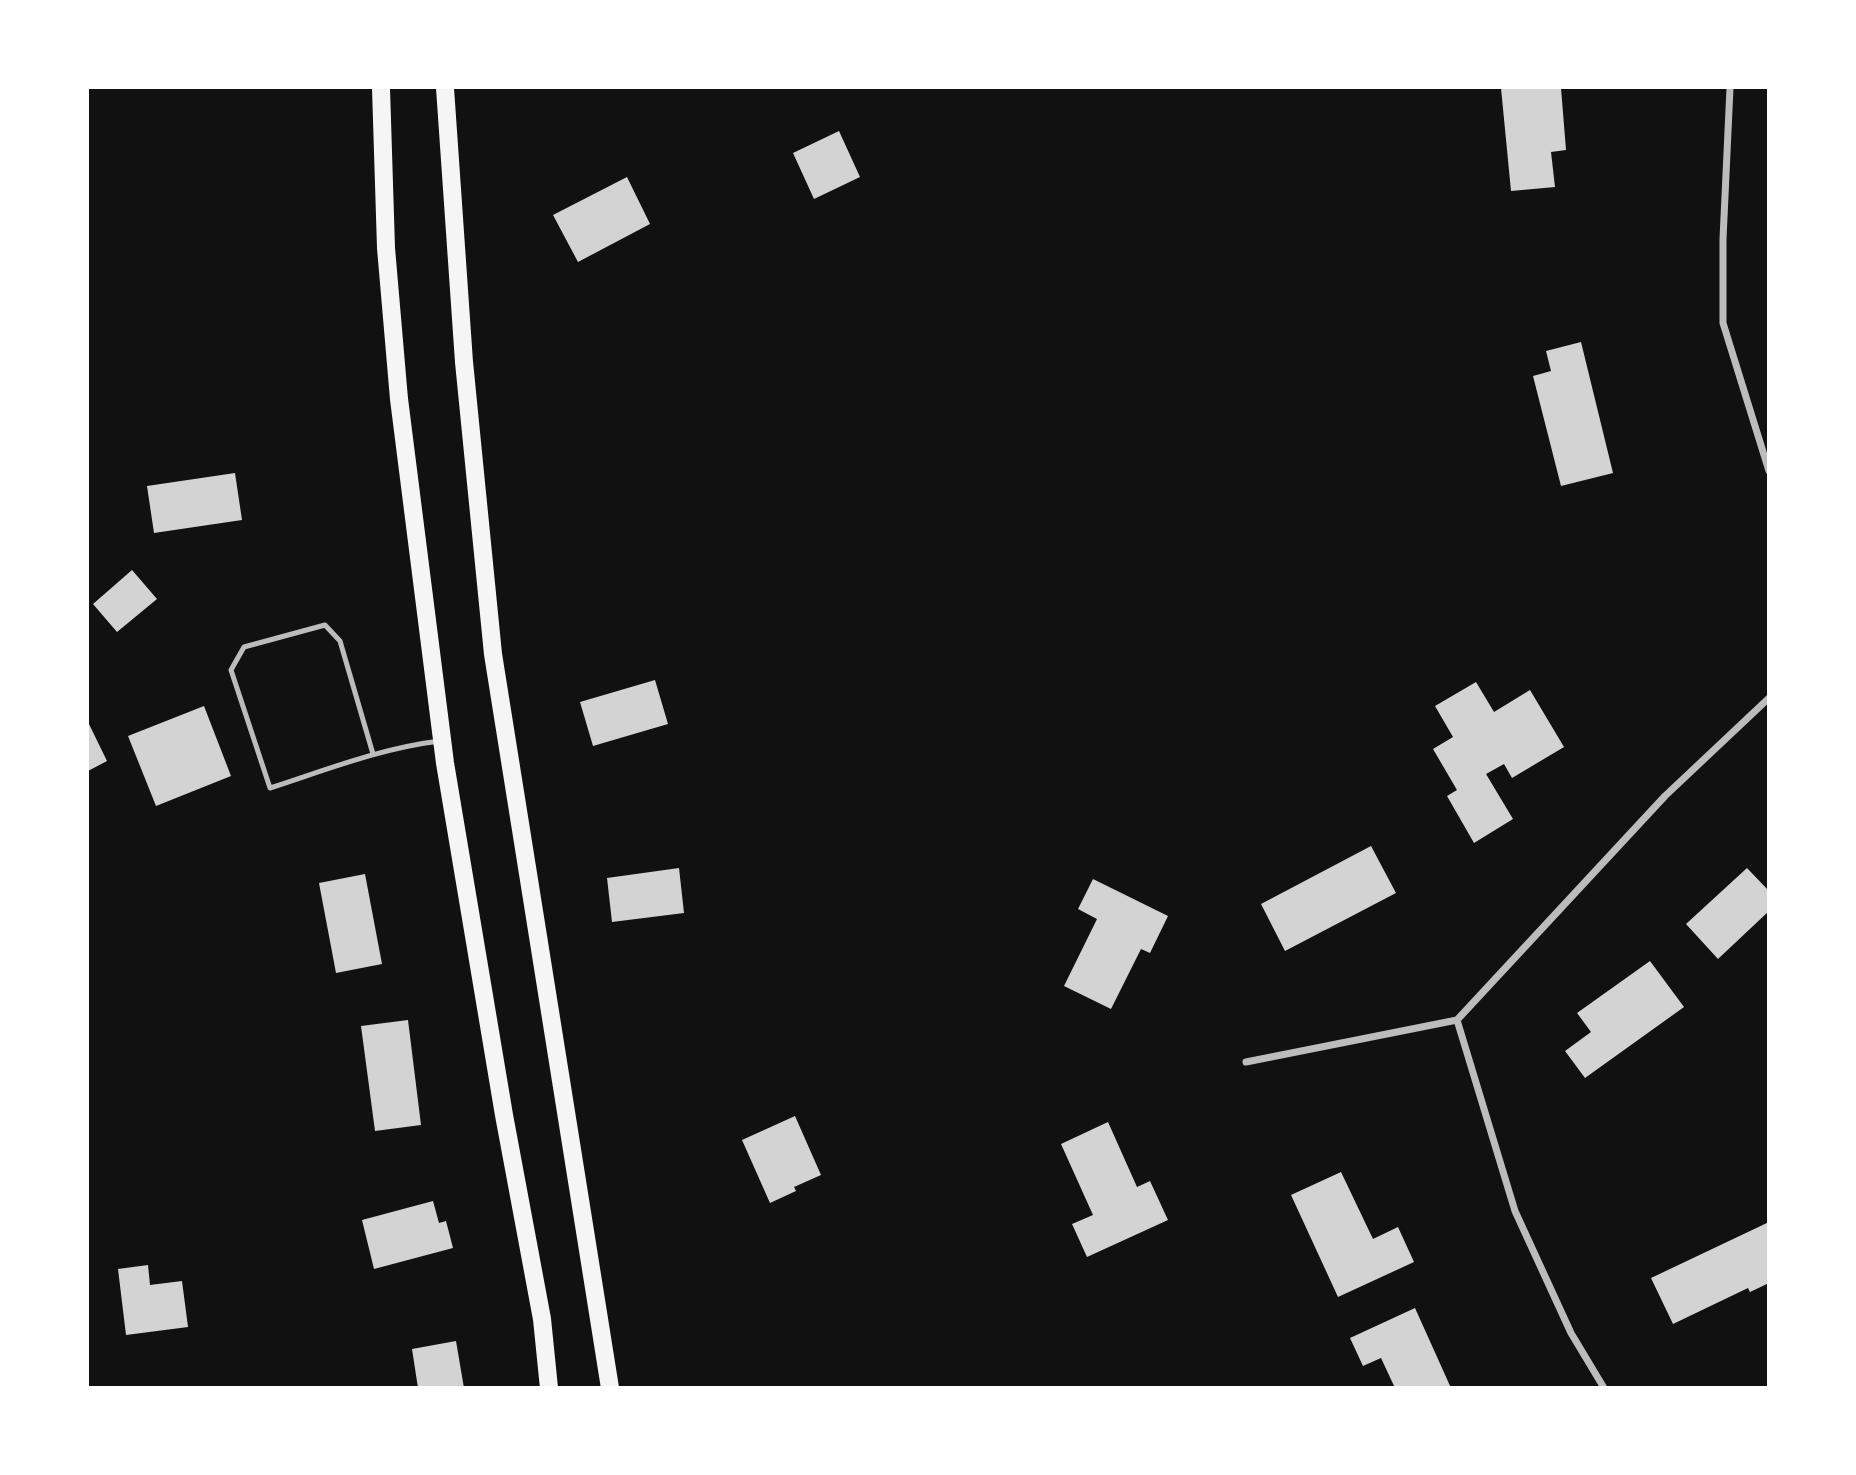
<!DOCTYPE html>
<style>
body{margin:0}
#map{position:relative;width:1856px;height:1475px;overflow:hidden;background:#111;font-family:"Archivo Narrow",sans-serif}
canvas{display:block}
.frame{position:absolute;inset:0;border:89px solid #fff;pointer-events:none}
</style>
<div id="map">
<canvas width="1856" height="1475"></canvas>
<div class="frame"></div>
</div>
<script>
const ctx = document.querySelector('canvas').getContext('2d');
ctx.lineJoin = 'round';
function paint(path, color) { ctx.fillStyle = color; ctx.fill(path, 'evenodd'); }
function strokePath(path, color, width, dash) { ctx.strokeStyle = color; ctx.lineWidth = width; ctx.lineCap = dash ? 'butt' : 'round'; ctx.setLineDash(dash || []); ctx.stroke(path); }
const building = new Path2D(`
 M1501,88H1561L1566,150L1551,152L1555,187L1511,191Z
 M839,131L860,177L814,199L793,153Z
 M627,177L650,224L578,262L553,215Z
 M1581,342L1613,473L1561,486L1533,376L1551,371L1546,351Z
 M235,473L242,520L154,533L147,486Z
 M132,570L157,599L117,632L93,604Z
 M655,680L668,724L593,746L580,702Z
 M1476,682L1494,712L1530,690L1564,747L1512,778L1504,764L1486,774L1513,819L1474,843L1447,796L1457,790L1433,749L1453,737L1435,706Z
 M204,706L231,776L156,806L128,736Z
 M88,722L107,761L88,771Z
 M1371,846L1396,893L1285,951L1261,904Z
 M679,868L684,913L612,922L607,878Z
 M1747,868L1769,891V911L1718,959L1686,924Z
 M365,874L382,964L336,973L319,883Z
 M1093,879L1168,916L1150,953L1141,949L1111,1009L1064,986L1097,919L1078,909Z
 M1650,961L1684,1007L1585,1078L1565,1051L1591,1032L1577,1013Z
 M408,1020L421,1125L375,1131L361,1026Z
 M795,1116L821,1175L794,1187L796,1191L770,1203L742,1140Z
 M1108,1122L1137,1187L1150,1181L1168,1220L1087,1257L1072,1224L1093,1215L1061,1144Z
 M1341,1172L1373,1239L1398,1227L1414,1262L1338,1297L1291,1195Z
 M433,1201L439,1223L446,1221L453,1248L374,1269L362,1220Z
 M1769,1222V1283L1750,1292L1748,1288L1673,1324L1651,1278Z
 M148,1265L150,1285L182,1281L188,1327L126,1335L118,1269Z
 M1415,1308L1451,1388H1395L1381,1358L1363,1366L1350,1338Z
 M456,1341L464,1388H418L412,1349Z`);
const service = new Path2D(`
 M373,754L340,641L325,625L244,647L231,670L270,788C326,770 381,748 440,741`);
const minor = new Path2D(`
 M1730,88L1723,239V323L1769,471
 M1246,1062L1457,1020
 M1604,1388L1571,1333L1515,1211L1457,1020L1665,796L1769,698`);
const primary = new Path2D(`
 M381,88L386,248L399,399L445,763L504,1115L542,1319L549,1388
 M445,88L464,362L493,654L610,1388`);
paint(building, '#d3d3d3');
strokePath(service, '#bcbcbc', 5);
strokePath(minor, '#bcbcbc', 7);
strokePath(primary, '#f5f5f5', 18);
</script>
